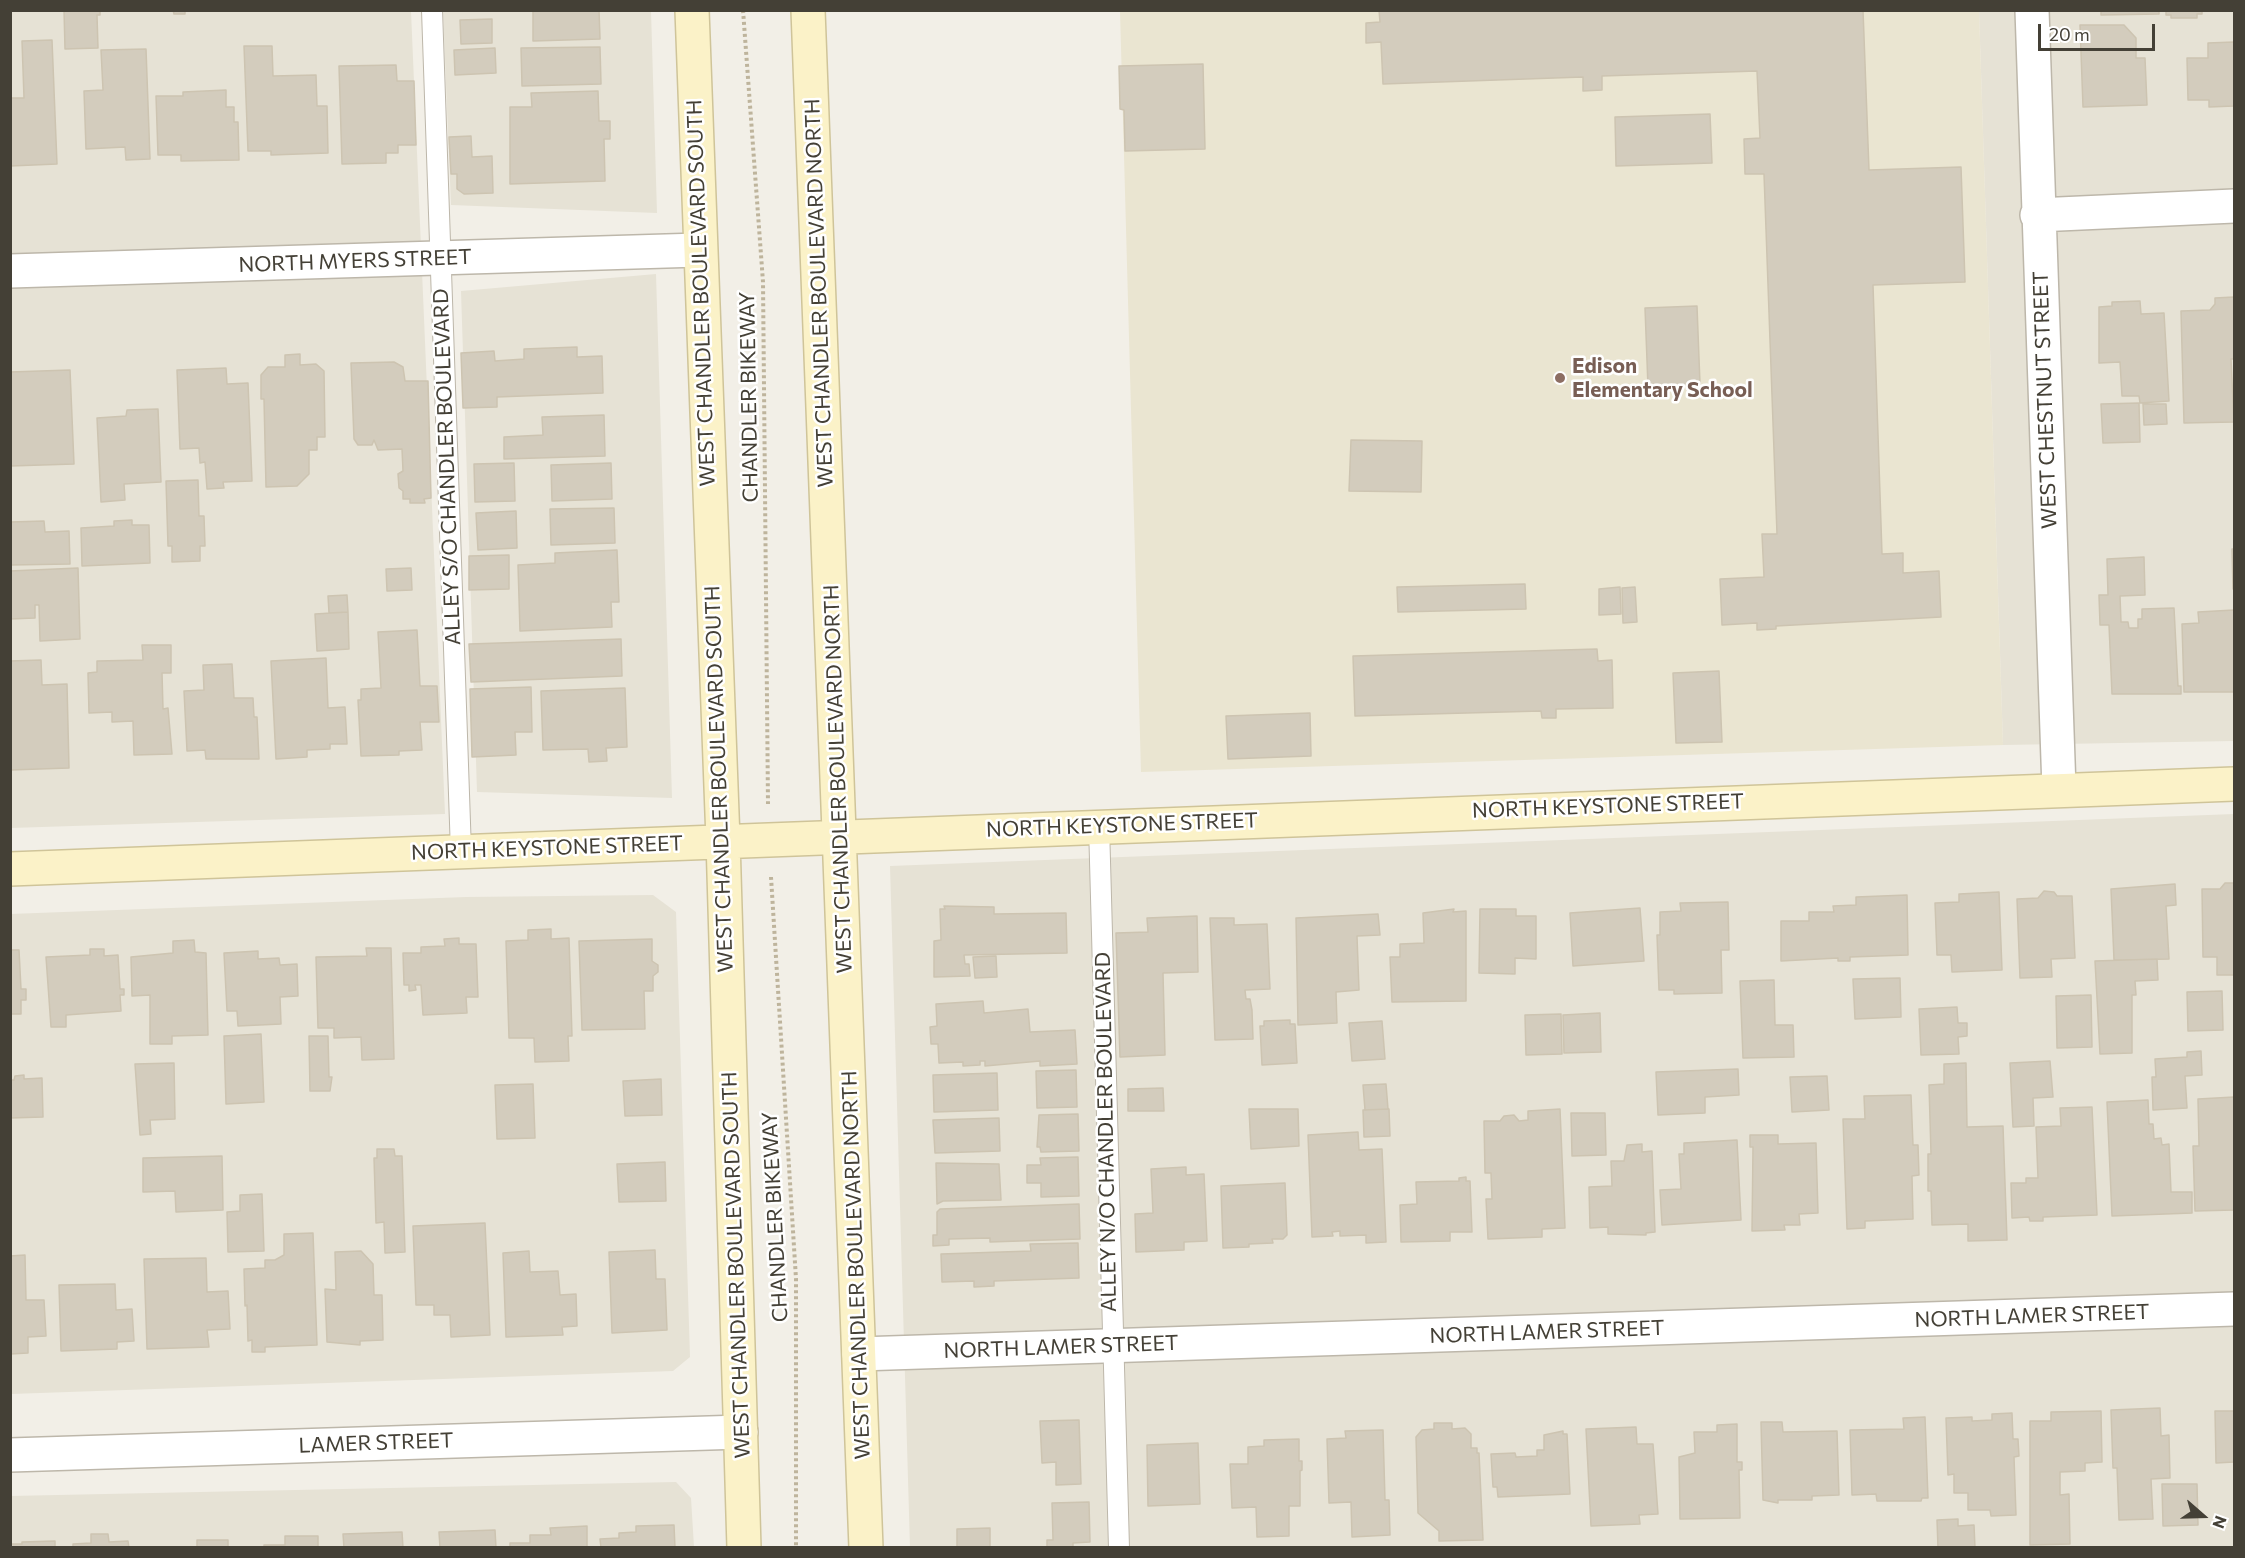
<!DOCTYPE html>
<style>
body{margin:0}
#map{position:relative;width:2245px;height:1558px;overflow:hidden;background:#f2efe7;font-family:Commissioner,sans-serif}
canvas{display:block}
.frame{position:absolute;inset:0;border:12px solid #444036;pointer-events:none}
.north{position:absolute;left:2173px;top:1486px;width:60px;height:60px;-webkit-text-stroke:4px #fff;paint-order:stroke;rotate:110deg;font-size:16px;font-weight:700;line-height:24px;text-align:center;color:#444036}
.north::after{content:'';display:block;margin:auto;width:21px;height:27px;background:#444036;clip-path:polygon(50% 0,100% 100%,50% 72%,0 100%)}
.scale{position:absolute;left:2038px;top:24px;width:117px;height:27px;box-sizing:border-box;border:3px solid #444036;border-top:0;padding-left:8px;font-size:18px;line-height:21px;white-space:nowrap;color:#444036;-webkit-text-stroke:4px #fff;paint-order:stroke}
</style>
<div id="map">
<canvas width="2245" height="1558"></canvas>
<div class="frame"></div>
<div class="north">N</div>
<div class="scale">20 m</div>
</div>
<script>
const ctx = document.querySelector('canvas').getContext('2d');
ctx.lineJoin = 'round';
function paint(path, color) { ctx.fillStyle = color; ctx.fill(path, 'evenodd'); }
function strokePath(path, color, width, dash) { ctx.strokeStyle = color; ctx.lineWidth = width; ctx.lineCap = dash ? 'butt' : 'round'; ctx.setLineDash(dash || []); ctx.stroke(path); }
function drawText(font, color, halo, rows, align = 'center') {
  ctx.font = font + ' Commissioner,sans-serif'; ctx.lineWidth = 5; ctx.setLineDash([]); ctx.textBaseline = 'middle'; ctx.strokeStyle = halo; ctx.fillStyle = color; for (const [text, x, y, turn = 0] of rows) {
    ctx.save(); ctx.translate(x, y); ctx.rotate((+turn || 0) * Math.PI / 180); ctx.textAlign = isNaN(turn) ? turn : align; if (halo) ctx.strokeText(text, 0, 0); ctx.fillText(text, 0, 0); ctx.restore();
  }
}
const residential = new Path2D(`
 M10,11H411L445,814L11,828Z
 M443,11H651L657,213L451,205Z
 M1979,11H2234V741L2003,745Z
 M656,274L672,798L477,792L461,291Z
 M2234,814V1547H910L890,866Z
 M653,895L676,912L690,1357L673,1371L11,1394L10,914L466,897Z
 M676,1482L691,1498L694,1547H11L10,1496Z`);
const education = new Path2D(`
 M1120,11H1979L2003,745L1141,772Z`);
const building = new Path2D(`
 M64,10H100V15H97L98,48L65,49Z
 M173,10H185V14H174Z
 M533,10H599L600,39L533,41Z
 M1379,10H1863L1869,170L1961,167L1965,282L1873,285L1882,554L1903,553V573L1939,571L1941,617L1776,626V629L1757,630V623L1722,625L1720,579L1764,577L1762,534H1777L1764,174H1745L1744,139L1760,138L1757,71L1602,76V90L1583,91V77L1383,84L1381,42L1366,43V23L1380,22Z
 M2101,10H2159V14L2101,15Z
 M2166,10H2202V14H2197V18H2171V15H2166Z
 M492,19V43L461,44L460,20Z
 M2080,25H2124L2136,38V58H2145L2147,105L2083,107Z
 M52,40L57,164L10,166V98H24L22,41Z
 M2234,42V106L2209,107V100H2188L2187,58H2208V43Z
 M244,46H272L273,76L316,75L317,106H327L328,153L271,155V151H248Z
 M600,47L601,84L522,86L521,48Z
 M495,48L496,73L455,75L454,50Z
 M146,49L150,159L126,160L125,147L86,149L84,91L103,90L101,50Z
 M1203,64L1205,149L1125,151L1124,110L1120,109L1119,66Z
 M396,65L397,81H414L416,145H398V153H386V163L342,164L339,66Z
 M226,90V107H234V122H238L239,160L181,161V155H158L156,96H183V92Z
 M598,91L599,121H610V139H604L605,181L510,184V107H532L531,93Z
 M1710,114L1712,163L1616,166L1615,117Z
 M471,136L472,157L492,156L493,193L464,194L457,189V174H451L449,137Z
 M2234,297V359H2231L2234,422L2184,423L2181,311L2210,310L2215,304V298Z
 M2140,301L2141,314L2164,313L2169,401L2140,403L2139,396H2122L2120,362L2099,363V307L2112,306V302Z
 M1697,306L1700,384L1648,387L1645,308Z
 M577,347V357L602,356L603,393L497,397V407L463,408L461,353L494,351L495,361L524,359V349Z
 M300,354V365L316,364L324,371L325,437H317V450H309V474L297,486L266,487L264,399H261V375L268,367H285V355Z
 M394,362L403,367L405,381H428L431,498L424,499L425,503H410V499H403V491L399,488L398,474L403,471L402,449L378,450L374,440L372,445H358L354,439L351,363Z
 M226,368L227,384L248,383L252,481L223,482L224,488L207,489L205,462L200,463L199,448L180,449L177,370Z
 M70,370L74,464L10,466V372Z
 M2139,403L2140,442L2103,443L2101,404Z
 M2143,404H2166L2167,424L2144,425Z
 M158,409L161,482L124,484L125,500L101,502L97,418L126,416L127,410Z
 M604,415L605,456L504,459V437L543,435L542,417Z
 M1351,440L1422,441L1421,492L1349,491Z
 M514,463L515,501L475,502L474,464Z
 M611,463L612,499L552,501L551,465Z
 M198,480L199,516H204L205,546H200V561L172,562V546H168L166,481Z
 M614,508L615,543L551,545L550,509Z
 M516,511L517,548L478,550L476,513Z
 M132,520V525H149L150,563L82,566L81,528L114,526V521Z
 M44,521L45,532L69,531L70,564L10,565V522Z
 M2232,549H2234V588L2233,589Z
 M617,550L619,602H611L612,627L520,631L518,565L555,563V553Z
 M509,555V589L469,590V556Z
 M2144,557L2145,595L2120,596L2121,622H2128L2129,628H2138V619H2142V609L2174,608L2178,686H2181V694H2112L2109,625H2100L2099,595H2108L2107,559Z
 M78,568L80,639L40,641L39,605H35V618L10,619V571Z
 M411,568L412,590L387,591L386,569Z
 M1525,584L1526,609L1398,612L1397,587Z
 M1620,587L1621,614L1599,615V589Z
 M1635,587L1637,622L1623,623L1622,588Z
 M347,595L348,612L329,613L328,596Z
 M2234,610V692H2184L2182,624L2199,623L2198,612Z
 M348,612L349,649L317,651L315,614Z
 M417,630L420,686H437L439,722H420L422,750L399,751V755L361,756L358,700H361V689L381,688L378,632Z
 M621,639L622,676L471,682L469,644Z
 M142,645H171V673H162L163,709L168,708L172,754L134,755L133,721L112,722V712L89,713L88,673L97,672V661L143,660Z
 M1597,649L1598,661L1612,660L1613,708L1556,709V718H1542L1541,711L1355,716L1353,656Z
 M326,658L328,708L345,707L347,744H330V749L307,750V757L276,759L271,661Z
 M41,660L42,685L67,684L69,768L10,770V661Z
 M232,664L234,698H253L254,717H257L259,759H206L205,750L187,751L184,691L204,690L203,665Z
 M1719,671L1722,742L1676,743L1673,673Z
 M531,687L532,732H515L516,755L472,757L470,689Z
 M625,688L627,747L606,748L607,761L589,762L588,749L543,750L541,691Z
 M1310,713L1311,756L1228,759L1226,716Z
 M2225,883H2234V975H2217V957H2203L2202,889H2220Z
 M2175,884L2176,905L2166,906L2169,959L2114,960L2111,889Z
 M2044,891L2054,892L2057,896H2072L2075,958L2051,959L2052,977L2020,978L2017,899L2038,898Z
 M1999,892L2002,970L1952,972L1951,955H1937L1935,903L1959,902V894Z
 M1907,895L1908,955L1850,957V961H1838V958L1781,961V921H1809V912H1834L1833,906L1856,905V897Z
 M1728,902L1729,950H1721L1722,993L1674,994V990H1659L1657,935H1660V912L1681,911L1680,903Z
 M944,906L994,907V914L1066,913L1067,953L964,955L965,964H969L970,976L934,977V941L941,940L940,909H945Z
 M1640,908L1644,961L1573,966L1570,913Z
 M1454,909L1453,912L1466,911V1001L1392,1002L1390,957H1400V944L1424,943L1423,913Z
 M1480,909H1516V916H1536V959L1515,958V974L1479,973Z
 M1378,914L1380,935L1357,936L1359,990L1336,992L1337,1023L1298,1025L1296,918Z
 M1197,916L1198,972L1163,973L1165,1055L1120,1057L1116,933L1148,932L1147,918Z
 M1210,918H1234V925L1267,924L1270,989L1245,990L1246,999H1250L1252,1010L1253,1039L1215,1040Z
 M551,929V939L569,938L572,1036H568L569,1061L535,1062L534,1038H509L506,941L528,940V930Z
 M459,938V944H476L478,997H466L467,1013L423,1015L421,985H415L416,990L409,991V985H404L403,953H421V947L445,946L444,939Z
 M652,939V961L658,965V972L653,976V991H644L645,1029L582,1030L579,941Z
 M194,940L195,952L206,953L208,1035L172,1036V1044H150V995L132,996L131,957L173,953V941Z
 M366,948H391L394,1059L362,1060L361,1037L334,1038V1028H318L316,957L367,956Z
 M90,949H104V956L118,955L120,989H124V995H120L121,1011L66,1015V1027H51L46,957L90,955Z
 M10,950H19L21,989H26V1000H21V1014H10Z
 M258,951V959L279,958L280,965L297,964L298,996L280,997L281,1024L238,1026L237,1011H227L224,953Z
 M996,956L997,977L975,978L973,957Z
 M2157,959L2158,980L2135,981L2136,995H2132V1053L2100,1054L2095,961Z
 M1900,978L1901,1017L1855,1019L1853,979Z
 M1774,980L1775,1025H1793L1794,1057L1743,1058L1740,981Z
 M2222,991L2223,1030L2188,1031L2187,992Z
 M2091,995L2092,1047L2057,1048L2056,996Z
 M983,1001L984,1013L1028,1009L1030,1032L1075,1030L1077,1064L1040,1066V1061L985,1066V1061H980V1065L963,1066V1062L939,1063L938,1044H931L930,1027L937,1026L936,1004Z
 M1957,1007L1958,1023H1967V1036L1958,1037L1959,1054L1921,1055L1919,1009Z
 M1600,1013L1601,1052L1564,1053L1563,1015Z
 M1561,1014L1562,1054L1526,1055L1525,1015Z
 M1290,1020V1024H1295L1297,1063L1262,1065L1260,1026H1264V1021Z
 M1382,1021L1385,1059L1352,1061L1349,1023Z
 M261,1034L264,1102L226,1104L224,1036Z
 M309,1036H328L329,1077H332L330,1091H310Z
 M2201,1051L2202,1075L2185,1076L2187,1108L2153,1110L2152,1077H2156L2155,1059L2187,1057V1052Z
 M2050,1061L2053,1097L2033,1098L2034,1126L2013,1127L2010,1063Z
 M174,1063L175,1119L150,1120L151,1134L140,1135L135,1064Z
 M1966,1063L1967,1127L2003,1126L2007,1240L1968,1241V1224L1932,1225L1931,1191H1928V1154H1931L1929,1085L1944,1084V1064Z
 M1738,1069L1739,1095L1705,1097V1113L1658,1115L1656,1072Z
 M1076,1070L1077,1107L1037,1108L1036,1071Z
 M997,1073L998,1110L934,1112L933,1075Z
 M24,1075V1079L42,1078L43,1117L10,1118V1080H14L15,1076Z
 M1827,1076L1829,1110L1792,1112L1790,1077Z
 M661,1079L662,1115L625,1116L623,1081Z
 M533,1084L535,1138L497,1139L495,1085Z
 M1386,1084L1388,1109L1365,1110L1363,1085Z
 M1163,1088L1164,1111H1128V1089Z
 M1911,1095L1913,1145H1918L1919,1175L1912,1176L1913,1219L1865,1221V1228L1847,1229L1843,1119H1865L1864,1096Z
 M2234,1097V1210L2195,1211L2193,1146H2199L2198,1099Z
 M2148,1100L2149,1124H2153L2154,1139L2161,1138L2162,1145L2169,1144L2171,1192H2192V1213L2112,1216L2107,1102Z
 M2092,1107L2097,1215L2043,1217V1221H2030L2029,1217L2012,1218L2011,1183H2026V1178H2038L2036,1127L2061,1126L2060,1108Z
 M1249,1109H1298L1299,1146L1251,1149Z
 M1389,1109L1390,1136L1364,1137L1363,1110Z
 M1560,1109L1565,1228L1542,1229V1237L1488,1239L1486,1199H1492L1491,1173H1485L1484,1121H1500L1504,1116L1514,1115L1519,1121L1528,1120V1111Z
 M1571,1113H1605L1606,1155L1572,1156Z
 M1078,1114L1079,1151L1041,1152L1040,1147H1037L1039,1115Z
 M999,1118L1000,1151L935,1153L933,1120Z
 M1358,1132L1359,1150L1382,1149L1386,1242L1366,1243V1235L1340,1236V1231L1332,1232L1333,1236L1312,1237L1308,1135Z
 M1750,1135H1778V1144L1816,1143L1818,1213L1799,1214L1800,1225H1784L1785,1230L1752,1231L1753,1147H1750Z
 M1737,1140L1741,1220L1662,1225L1660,1190L1681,1189L1679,1154H1684V1143Z
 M1642,1144V1152L1652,1151L1655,1232L1646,1233V1235L1608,1234V1227L1590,1228L1589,1187L1612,1186L1611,1161H1624L1627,1145Z
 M377,1149H394L395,1156H402L405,1252L385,1253L384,1222L376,1223L374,1158H377Z
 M222,1156L223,1210L176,1212L175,1191L143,1192V1158Z
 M1078,1157L1079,1196L1041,1197V1183H1027V1165H1041L1040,1158Z
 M665,1162L666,1201L619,1202L617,1164Z
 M936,1163L999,1164L1001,1200L943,1201L937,1204Z
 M1186,1167V1175L1204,1174L1207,1241L1184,1242V1250L1136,1252L1135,1214L1153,1213L1151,1169Z
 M1466,1177V1181H1470L1472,1232H1450V1241L1401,1242L1400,1205L1417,1204L1416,1182L1459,1181V1178Z
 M1285,1183L1287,1235L1283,1239H1272L1273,1243L1249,1244V1247L1223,1248L1221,1186Z
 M262,1194L264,1251L228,1252L227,1212L240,1211V1195Z
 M1079,1204L1080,1239L990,1242V1238L949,1239V1245L933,1246V1235H937V1212L940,1209Z
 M485,1223L490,1335L451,1337L450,1315H434V1305H416L413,1226Z
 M313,1233L317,1345L265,1347V1352H252V1340L248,1341L247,1305L245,1306L244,1269L265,1268V1260H275L284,1255V1234Z
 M1078,1243L1079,1278L994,1281V1286L974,1287V1281L942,1282L941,1254L1031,1251L1030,1244Z
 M655,1250L656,1279H665L667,1330L612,1333L609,1252Z
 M361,1251L373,1264L374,1295H382L383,1340L360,1341V1345L327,1342L325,1289L336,1290L335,1252Z
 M529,1251L530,1272L558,1271L560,1295L576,1294L577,1326L562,1327L563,1335L506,1337L503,1253Z
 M25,1255L26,1300H44L46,1336L28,1337V1353L10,1354V1256Z
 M206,1258L207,1292L228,1291L230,1329L207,1330L209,1347L147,1349L144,1259Z
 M115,1284L116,1310L132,1309L134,1341L117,1342V1349L61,1351L59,1285Z
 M2160,1408L2161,1436L2169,1435L2170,1478L2151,1479L2153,1519L2119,1520L2117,1468H2113L2111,1410Z
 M2101,1411L2102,1462L2085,1463V1471L2060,1472V1495L2069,1494L2070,1544L2030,1545V1421H2051V1412Z
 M2215,1411H2234V1462L2216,1463Z
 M2012,1413L2013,1439H2018L2019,1456L2014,1457L2016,1515L1991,1516L1990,1510H1968V1493H1954V1474L1948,1475L1946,1418L1972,1417V1421L1992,1420V1414Z
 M1925,1417L1928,1498H1922L1921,1501H1877L1876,1494L1852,1495L1850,1430L1904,1429L1903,1418Z
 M1079,1420L1081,1484L1056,1485V1462L1042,1463L1040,1421Z
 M1761,1422H1782L1783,1432L1837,1431L1839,1495L1812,1496V1500H1778V1503L1763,1500Z
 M1434,1423H1452V1429L1465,1428L1471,1434V1448H1477V1453H1479L1483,1540L1439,1541V1531L1418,1513L1416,1437L1422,1430L1434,1429Z
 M1737,1424V1462H1742V1470H1739L1740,1518L1680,1519L1679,1457L1695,1453L1694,1432H1717V1425Z
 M1636,1427L1637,1444H1653L1658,1514L1639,1515L1640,1524L1591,1526L1586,1429Z
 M1383,1430L1385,1500H1389L1390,1535L1352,1537L1351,1502L1329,1503L1327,1439L1346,1438L1345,1431Z
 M1563,1431V1434H1567L1570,1494L1498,1497L1497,1487H1493L1491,1454L1515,1453L1516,1457L1537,1456V1450H1544V1435Z
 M1299,1439V1461H1302V1470L1300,1471V1506H1289V1536L1257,1537L1256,1507L1232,1508L1230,1464H1248V1447L1264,1446V1440Z
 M1198,1443L1200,1504L1148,1506L1147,1445Z
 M2162,1484H2197L2198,1525L2163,1526Z
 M1089,1502L1090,1542L1073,1543V1548H1047V1540H1053L1052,1503Z
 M1958,1519V1526L1974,1525L1975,1548H1938L1937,1520Z
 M674,1525L675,1548H601L600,1539L619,1538V1533L636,1532V1526Z
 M587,1526V1548H510V1543H530V1535H551L550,1528Z
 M990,1528V1548H957V1529Z
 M495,1530L496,1548H440L439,1532Z
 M402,1532L403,1548H344L343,1534Z
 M91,1534H108L109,1542L128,1541L129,1548H73V1544L91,1543Z
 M285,1536H318V1548H264V1545H285Z
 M197,1540H228V1548H175L197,1547Z
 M55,1541V1548H10V1544H22V1542Z`);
const path = new Path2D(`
 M743,10L763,282L768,804
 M771,877L796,1279V1548`);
const lane = new Path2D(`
 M432,10L461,852
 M1099,825L1119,1548`);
const street = new Path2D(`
 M2032,10L2059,789
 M2037,215L2234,206
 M10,271L699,250
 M859,1354L2234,1309
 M10,1455L741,1432`);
const secondary = new Path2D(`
 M692,10L723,840L744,1548
 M808,10L866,1548
 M10,869L2234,784`);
const markers = [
 [1560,378,6,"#8d6e63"]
];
const streetNames = [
 ["NORTH MYERS STREET",355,261,-2],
 ["WEST CHANDLER BOULEVARD SOUTH",701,293,-92],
 ["WEST CHANDLER BOULEVARD NORTH",819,293,-92],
 ["CHANDLER BIKEWAY",749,397,-91],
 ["WEST CHESTNUT STREET",2045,400,-92],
 ["ALLEY S/O CHANDLER BOULEVARD",447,467,-92],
 ["WEST CHANDLER BOULEVARD SOUTH",719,779,-92],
 ["WEST CHANDLER BOULEVARD NORTH",838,779,-92],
 ["NORTH KEYSTONE STREET",1608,806,-2],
 ["NORTH KEYSTONE STREET",1122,825,-2],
 ["NORTH KEYSTONE STREET",547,848,-2],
 ["ALLEY N/O CHANDLER BOULEVARD",1106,1132,-91],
 ["CHANDLER BIKEWAY",775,1217,-93],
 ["WEST CHANDLER BOULEVARD SOUTH",736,1265,-92],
 ["WEST CHANDLER BOULEVARD NORTH",856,1265,-92],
 ["NORTH LAMER STREET",2032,1316,-2],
 ["NORTH LAMER STREET",1547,1332,-2],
 ["NORTH LAMER STREET",1061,1347,-2],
 ["LAMER STREET",376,1443,-2]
];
const educationNames = [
 ["Edison",1572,366],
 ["Elementary School",1572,390]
];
paint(residential, '#e6e2d5');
paint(education, '#eae5d1');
paint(building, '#d3ccbd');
strokePath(building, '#cdc4b1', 1.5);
strokePath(lane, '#bdb7aa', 22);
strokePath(street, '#bdb7aa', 36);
strokePath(secondary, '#cfc499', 36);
strokePath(path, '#beb49c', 4, [3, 3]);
strokePath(lane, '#fff', 20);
strokePath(street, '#fff', 33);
strokePath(secondary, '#fbf2c8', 33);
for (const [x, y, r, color] of markers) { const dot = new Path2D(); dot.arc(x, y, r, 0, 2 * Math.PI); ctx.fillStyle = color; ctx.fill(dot); strokePath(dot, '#fff', 2); }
drawText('21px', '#444036', '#fff', streetNames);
drawText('bold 21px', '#785e54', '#fff', educationNames, 'left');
</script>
